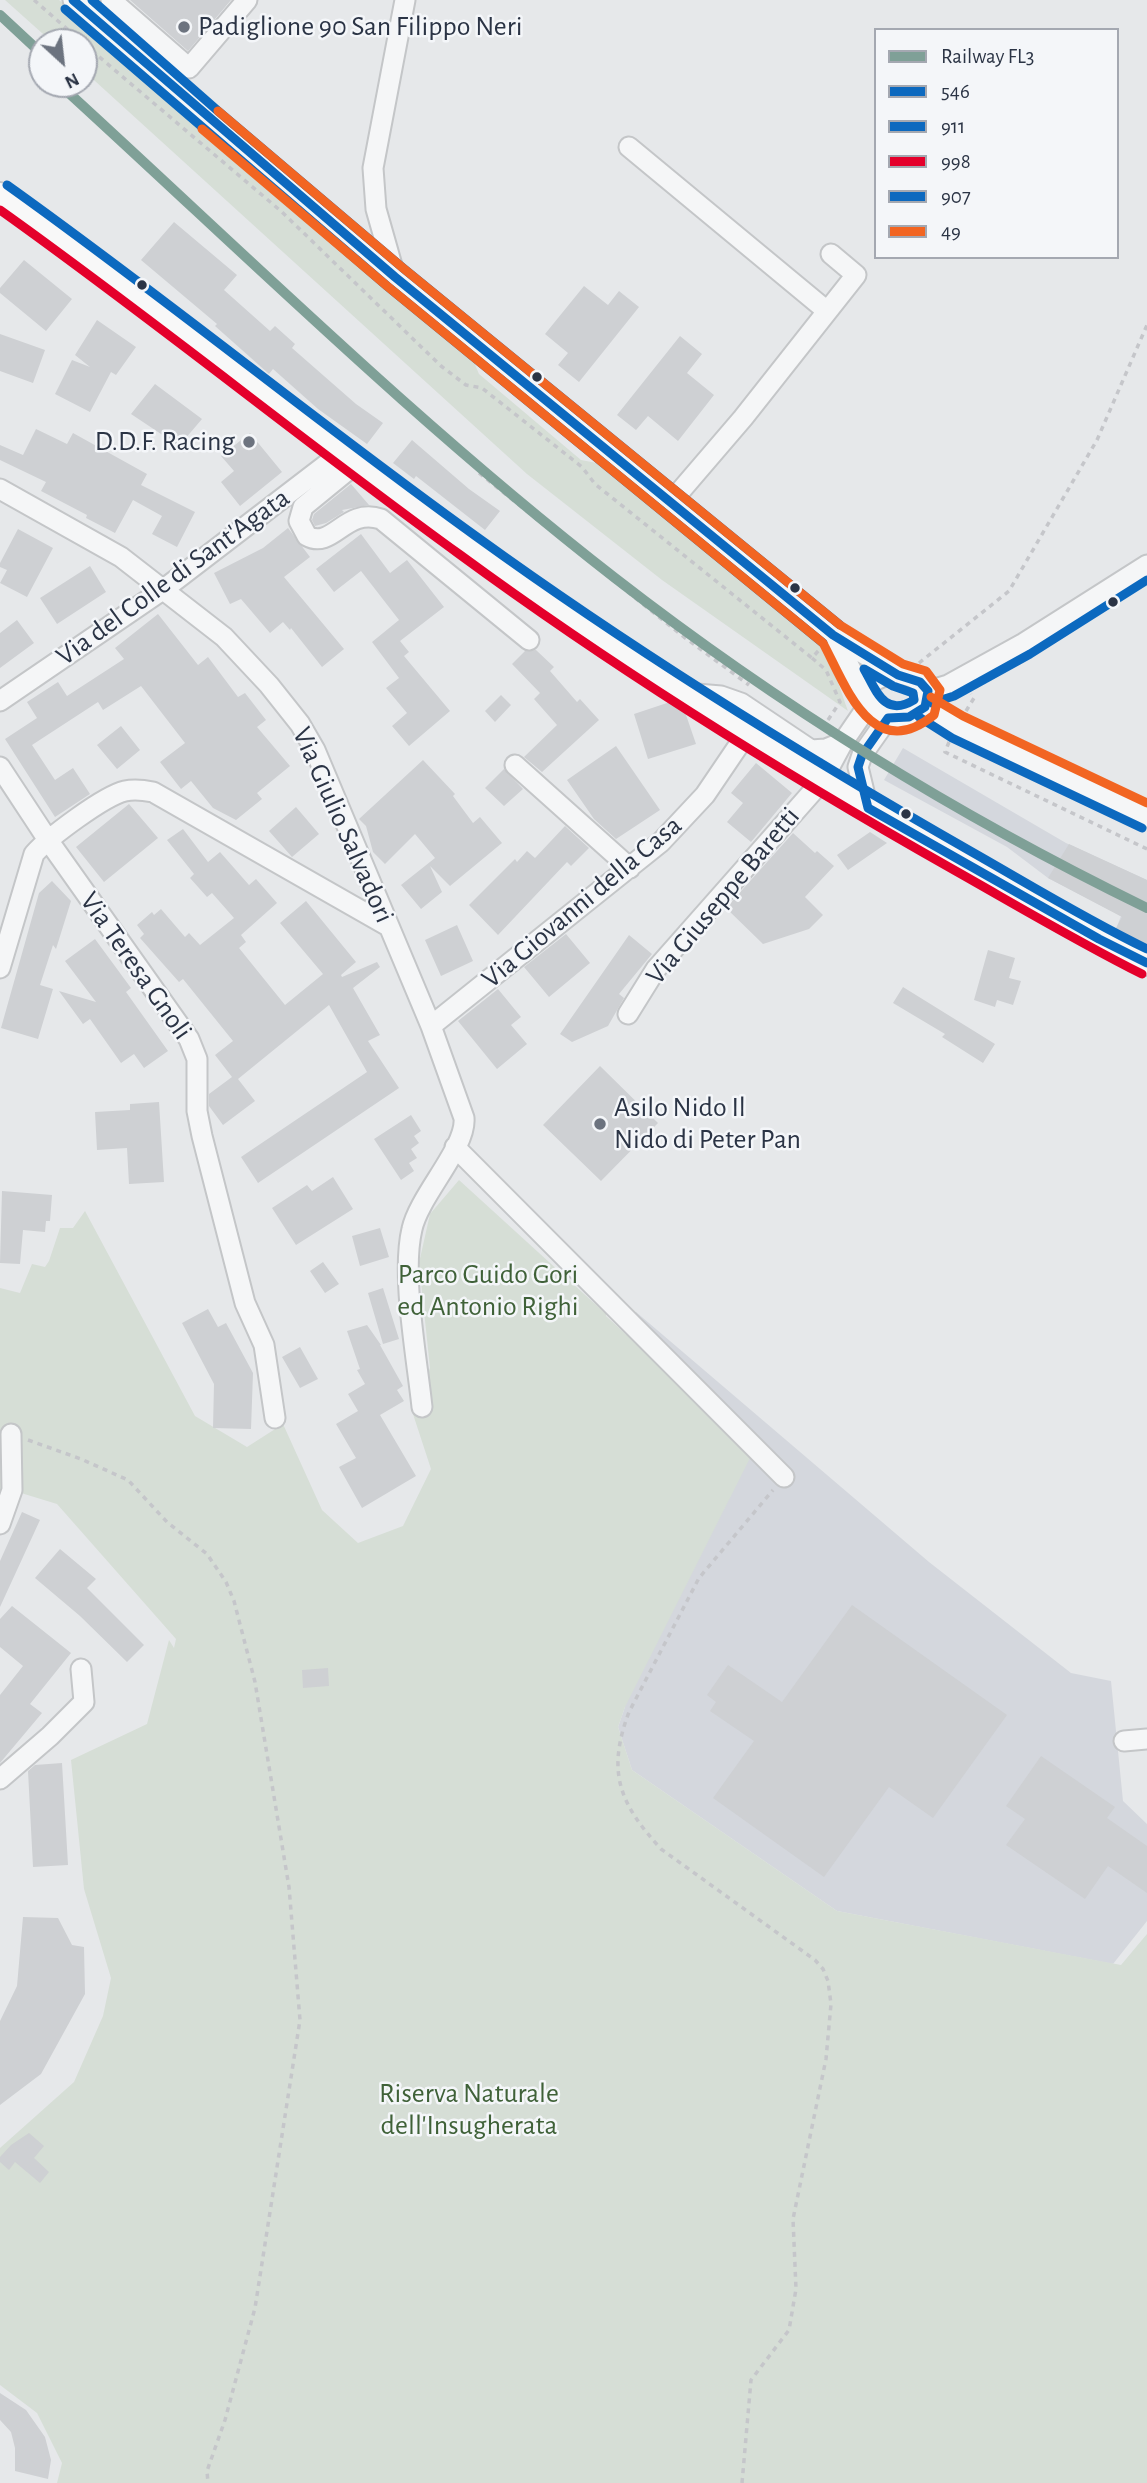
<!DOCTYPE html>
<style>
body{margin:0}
#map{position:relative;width:1147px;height:2483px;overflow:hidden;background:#e6e8ea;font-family:"Alegreya Sans",sans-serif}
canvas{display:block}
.legend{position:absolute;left:874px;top:28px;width:245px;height:231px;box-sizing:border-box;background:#f4f6f9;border:2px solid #a4a8b1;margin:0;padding:9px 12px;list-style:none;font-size:21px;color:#2b3445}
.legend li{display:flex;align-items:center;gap:14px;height:35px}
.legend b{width:35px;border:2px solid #a4a8b1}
.north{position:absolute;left:28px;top:28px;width:70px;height:70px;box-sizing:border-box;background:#f4f6f9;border:2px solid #a4a8b1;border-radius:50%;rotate:153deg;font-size:19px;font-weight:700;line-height:28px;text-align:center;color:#2b3445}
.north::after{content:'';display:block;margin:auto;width:24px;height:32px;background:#6c737f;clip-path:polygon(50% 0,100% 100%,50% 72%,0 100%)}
</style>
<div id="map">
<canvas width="1147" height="2483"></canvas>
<ul class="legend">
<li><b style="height:9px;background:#7fa097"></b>Railway FL3</li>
<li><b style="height:9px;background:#0c69bf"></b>546</li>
<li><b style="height:9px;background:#0c69bf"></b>911</li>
<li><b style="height:9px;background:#e4002b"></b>998</li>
<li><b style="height:9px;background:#0c69bf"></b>907</li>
<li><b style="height:9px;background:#f26522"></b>49</li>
</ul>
<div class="north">N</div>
</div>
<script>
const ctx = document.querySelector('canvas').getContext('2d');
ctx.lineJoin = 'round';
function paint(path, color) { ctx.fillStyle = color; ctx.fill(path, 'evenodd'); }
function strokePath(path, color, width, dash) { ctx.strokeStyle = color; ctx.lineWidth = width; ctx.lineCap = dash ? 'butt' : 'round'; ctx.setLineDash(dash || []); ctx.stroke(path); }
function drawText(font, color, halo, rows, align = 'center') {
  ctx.font = font + ' "Alegreya Sans",sans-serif'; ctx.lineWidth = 5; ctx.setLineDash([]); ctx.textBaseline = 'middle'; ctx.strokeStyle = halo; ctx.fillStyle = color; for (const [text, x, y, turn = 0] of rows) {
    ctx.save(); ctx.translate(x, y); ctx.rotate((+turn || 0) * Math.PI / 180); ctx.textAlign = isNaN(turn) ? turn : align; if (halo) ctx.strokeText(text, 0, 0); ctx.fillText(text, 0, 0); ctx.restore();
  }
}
const built = new Path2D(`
 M903,748L1066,843L1147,880V950L1114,934L1121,916L1048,878L1007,847L884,780Z
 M636,1312L929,1562L1071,1673L1111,1681L1123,1801L1147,1824V1921L1113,1964L837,1911L632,1770L618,1727L625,1707L602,1387Z`);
const green = new Path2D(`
 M5,0H59L330,229L469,351L479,374L581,460L607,465L805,627C831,654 836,677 848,711L662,580L527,474L84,71V42H52Z
 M459,1180L606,1314V1316L753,1452L625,1707L618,1727L632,1770L837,1911L1121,1965L1147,1934V2483H57L62,2463L37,2413L0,2385V2148L74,2082L103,2016L111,1978L84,1889L71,1760L147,1724L169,1640L174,1648L176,1639L57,1504L8,1489H0V1288L20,1293L32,1264L45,1267L49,1261L60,1228H73L85,1211L195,1416L247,1447L283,1424L322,1510L358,1543L403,1526L431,1469L412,1411L430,1368L419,1263L430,1214Z`);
const building = new Path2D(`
 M130,0H231L188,51Z
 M174,222L237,275L224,290L270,331L275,326L295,344L292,348L356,404L383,423L367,444L318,409L273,369L269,374L215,326L217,324L141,260Z
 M24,260L72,299L46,331L0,293V288Z
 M584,286L608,305L619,291L639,307L579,382L558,365L568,353L545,334Z
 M97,320L136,347L116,375L111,372L90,412L55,394L72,360L90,367L75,355Z
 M0,334L45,350L33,383L0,371Z
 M680,336L702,354L687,373L714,395L678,441L648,416L636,430L617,415Z
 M155,384L202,419L179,446L131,414Z
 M36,429L67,444L73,433L147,474L141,485L195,512L177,547L152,534L162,516L133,500L115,533L86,518L87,515L41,491L46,482L0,460V445L23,455Z
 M250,433L282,472L240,506L221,482L234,471L221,456Z
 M412,440L469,489L500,511L485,530L416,476L414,479L393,463Z
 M351,484L369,505L342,510L344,512L326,523L315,526L312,520L314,514Z
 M288,528L310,557L284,577L344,649L322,667L291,628L290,630L283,622L270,633L241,599L230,604L214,573L263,548Z
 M18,529L53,548L27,597L0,583L7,570L0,567V563Z
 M361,534L390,573L407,560L444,607L400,641L409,652L404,656L450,711L409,746L392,726L407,713L386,688L399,678L372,642L399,620L361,571L334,592L316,569Z
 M90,566L106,592L57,624L40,598Z
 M158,614L198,665L208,657L238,697L245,693L266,720L257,727L290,766L257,793L262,799L236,820L213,808L191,781L181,789L160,762L185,743L141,686L103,710L98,702L32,745L55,780L73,768L90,794L55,817L5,739L37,718L27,702L58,682L67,696L124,659L115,648Z
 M17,620L34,643L0,668V633Z
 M536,650L554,667L550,671L577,702L580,699L599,720L542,772L524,757L557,725L534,699L540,693L512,664L525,651Z
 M501,695L511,705L495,722L485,711Z
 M670,702L685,712L696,744L648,759L634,714Z
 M121,726L140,750L117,769L97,745Z
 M616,746L660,810L616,839L594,819L567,780Z
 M423,760L455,794L453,796L473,823L480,817L502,843L450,886L430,866L442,892L421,909L401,885L435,858L415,834L385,864L373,852L366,826L359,819Z
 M756,763L792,793L751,842L727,822L743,803L731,793Z
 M504,769L523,789L504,806L485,788Z
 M129,804L158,838L104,882L76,847Z
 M296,807L319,834L292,857L269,831Z
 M565,826L589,848L571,866L567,862L498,935L469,905L515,859L517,862L527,851L535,858Z
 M183,829L208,862L220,852L249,885L256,879L277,903L241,935L246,942L239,948L285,1005L323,974L280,923L306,901L356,962L341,975L342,977L377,962L380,967L353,988L380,1035L368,1041L399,1088L258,1183L241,1157L367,1072L329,1005L238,1079L255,1101L223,1125L209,1106V1094L232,1077L215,1055L233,1041L183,979L179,982L140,938L144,934L137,925L152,912L154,915L161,909L185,937L189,933L200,945L234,918L212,893L207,897L190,878L194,874L167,840Z
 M870,832L887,843L848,870L837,855Z
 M793,833L815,853L817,851L834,866L805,897L823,915L809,929L763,944L726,908Z
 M1069,844L1147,880V946L1115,930L1122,917L1048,878Z
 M52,881L71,901L56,949L53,945L40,985L53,989L38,1039L1,1028L39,893Z
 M457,925L473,961L441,976L425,940Z
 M566,934L590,963L549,997L524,967Z
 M629,935L652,954L619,994L624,998L608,1026L572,1042L560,1034Z
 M95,939L131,988L126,992L168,1051L144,1068L134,1054L121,1063L90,1019L83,1024L59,991L96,1002L65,961Z
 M988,950L1015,958L1009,978L1021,981L1013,1005L997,1000L995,1007L974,1000Z
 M903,987L995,1044L983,1063L942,1037L945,1034L893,1003Z
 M498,989L521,1017L511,1025L527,1044L497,1069L458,1021Z
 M600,1066L658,1123L601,1181L543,1125Z
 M159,1102L164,1182L129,1184L127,1148L97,1150L95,1112L130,1110V1104Z
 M411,1115L421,1131L414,1136L419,1143L411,1149L417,1158L409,1163L414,1171L401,1180L374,1139Z
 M333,1177L353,1209L296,1245L272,1208L307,1185L312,1191Z
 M2,1191L52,1195L50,1221H46L45,1232L23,1230L20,1264L0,1263Z
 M380,1228L389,1257L360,1266L352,1236Z
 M323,1262L339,1284L325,1293L310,1271Z
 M383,1288L399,1339L383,1344L368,1293Z
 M208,1309L218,1327L226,1323L253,1373L251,1429L213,1428L214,1384L182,1323Z
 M367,1325L381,1345H380L403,1386L397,1390L404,1401L380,1415L416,1476L362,1508L339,1467L356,1458L336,1424L358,1411L348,1394L365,1384L357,1370L360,1369L347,1331Z
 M300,1347L318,1379L300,1388L282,1357Z
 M22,1512L40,1520L0,1607V1561Z
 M60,1549L96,1579L87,1588L144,1645L127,1662L80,1616L35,1578Z
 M852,1605L1007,1715L933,1818L889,1787L824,1877L713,1798L754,1741L710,1711L716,1702L707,1695L728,1665L782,1702Z
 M12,1606L71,1653L30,1704L42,1713L0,1763V1695L23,1666L0,1647V1619Z
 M328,1668L329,1686L303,1688L302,1670Z
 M1041,1756L1115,1807L1107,1818L1147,1846V1893L1108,1866L1085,1899L1006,1845L1025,1819L1006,1806Z
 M62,1763L68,1865L33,1867L28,1771L35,1765Z
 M23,1917L58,1918L72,1945L84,1947L85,1994L41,2074L0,2105V2021L17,1986Z
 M29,2133L44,2146L34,2158L49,2172L40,2183L15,2162L9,2170L0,2162V2157L11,2145Z
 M0,2393L26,2410L45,2437L51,2460L48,2479L15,2471V2448L11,2432L0,2420Z`);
const path = new Path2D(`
 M34,0L82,42
 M84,44L282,212L441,366L466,385L482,388L582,467L595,484L812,658L819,650
 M479,473L684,637L749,685
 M812,658L826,670L840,702L822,729
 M919,663L1009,591L1097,440L1147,325
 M966,711L974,698L971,694
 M949,742L945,752L1147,849
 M28,1440L81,1459L128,1480L167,1522L207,1554L226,1582L234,1601L255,1682L289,1887L300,2020L255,2308L225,2420L207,2471L208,2483
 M742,2483L751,2380L789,2330L796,2289L793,2219L826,2059L831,2004L828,1981L823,1969L815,1960L661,1849C620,1804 606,1773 629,1712L699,1578L773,1490`);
const minor = new Path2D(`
 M73,0L210,120L395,277L549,403L833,635L898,675
 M111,0L189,68L247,0
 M629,147L827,311
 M395,276L376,209L373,168L405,0
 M358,462L303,507L299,521L307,536C333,550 345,507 381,519L529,640
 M0,489L121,557L224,637L269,685L300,724L315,750L431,1026L464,1118C467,1147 419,1196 412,1229C401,1275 417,1358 422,1407
 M671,502L743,418L856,275L831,254
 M833,635L869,704L875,712L888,718H904L921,711L928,704C930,671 885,666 868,687L867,700
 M928,691L948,685L1024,643L1147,565
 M685,693L721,696L741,703L811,750L826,749L843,742
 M0,701L164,589L344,451
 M925,707L957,727L1147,817
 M515,765L630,868
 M0,767L48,840L189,1039L197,1059V1111L202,1136L245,1303L264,1345L275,1418
 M868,808L858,767L862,755L888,718
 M0,968L34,854C49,837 104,796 125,791C134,789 143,790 153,792L388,926
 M628,1014L656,969L822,781L843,742L869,704
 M431,1026L661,842L705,795L747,733
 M455,1147L784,1477
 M0,1524L12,1490L11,1434
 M1124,1741L1147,1739
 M0,1779L50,1736L84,1702L81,1669`);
const major = new Path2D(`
 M0,195C160,307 310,430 467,545C632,665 805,773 983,872C1038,902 1090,936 1147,963`);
const bus1 = new Path2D(`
 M73,0L395,277L833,635L898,675L920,682L928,691L925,707L909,717L888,718L862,755L858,767L868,808L1099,939L1147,963`);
const bus2 = new Path2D(`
 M92,0L218,111L403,268L840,625
 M65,9L387,286L823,643
 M864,669L893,686L913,693L914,700C884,718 876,690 864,669Z
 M932,703L954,696L1030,654L1147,580
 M919,717L952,738L1142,828`);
const bus3 = new Path2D(`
 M0,210C156,321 304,442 459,554C617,670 784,774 954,870C1016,905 1078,942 1142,974`);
const bus4 = new Path2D(`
 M7,185C167,299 318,423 477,537C636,652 802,755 972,852C1030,885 1087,920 1147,949`);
const bus5 = new Path2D(`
 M202,129L387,286L823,643C846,686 872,765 934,715L940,690L926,671L903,664L840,625L403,268L218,111
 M931,697L963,716L1147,803`);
const rail1 = new Path2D(`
 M0,15L42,54
 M59,84C242,251 419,426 615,578C781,707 958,816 1147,908`);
const markers = [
 [184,27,7,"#6c737f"],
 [142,285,6,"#2b3445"],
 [537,377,6,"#2b3445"],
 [249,442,7,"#6c737f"],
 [795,588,6,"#2b3445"],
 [1113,602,6,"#2b3445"],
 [906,814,6,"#2b3445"],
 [600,1124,7,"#6c737f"]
];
const poiNames = [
 ["Padiglione 90 San Filippo Neri",198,27],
 ["D.D.F. Racing",235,442,"right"],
 ["Asilo Nido Il",614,1108],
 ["Nido di Peter Pan",614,1140]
];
const streetNames = [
 ["Via del Colle di Sant'Agata",173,577,-36],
 ["Via Giulio Salvadori",343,825,66],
 ["Via Giuseppe Baretti",723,896,-50],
 ["Via Giovanni della Casa",582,902,-40],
 ["Via Teresa Gnoli",136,966,55]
];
const parkNames = [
 ["Parco Guido Gori",488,1275],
 ["ed Antonio Righi",488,1307],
 ["Riserva Naturale",469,2094],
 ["dell'Insugherata",469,2126]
];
paint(built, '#d4d7dd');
paint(green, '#d6ded6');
paint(building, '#ced0d3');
strokePath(minor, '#c4c6c8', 23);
strokePath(major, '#c2c5c8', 28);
strokePath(path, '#c5c6ca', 3.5, [5, 5]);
strokePath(minor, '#f5f6f7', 19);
strokePath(major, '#f8f8f8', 24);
strokePath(bus1, '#0c69bf', 9);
strokePath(bus2, '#0c69bf', 9);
strokePath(bus3, '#e4002b', 9);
strokePath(bus4, '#0c69bf', 9);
strokePath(bus5, '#f26522', 9);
strokePath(rail1, '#7fa097', 10);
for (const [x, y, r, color] of markers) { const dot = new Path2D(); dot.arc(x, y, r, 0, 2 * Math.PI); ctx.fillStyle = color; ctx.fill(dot); strokePath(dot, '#f4f6f9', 2.5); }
drawText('28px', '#2b3445', '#f4f6f9', poiNames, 'left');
drawText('28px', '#2b3445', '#f4f6f9', streetNames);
drawText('28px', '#3f6138', '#f4f6f9', parkNames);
</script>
